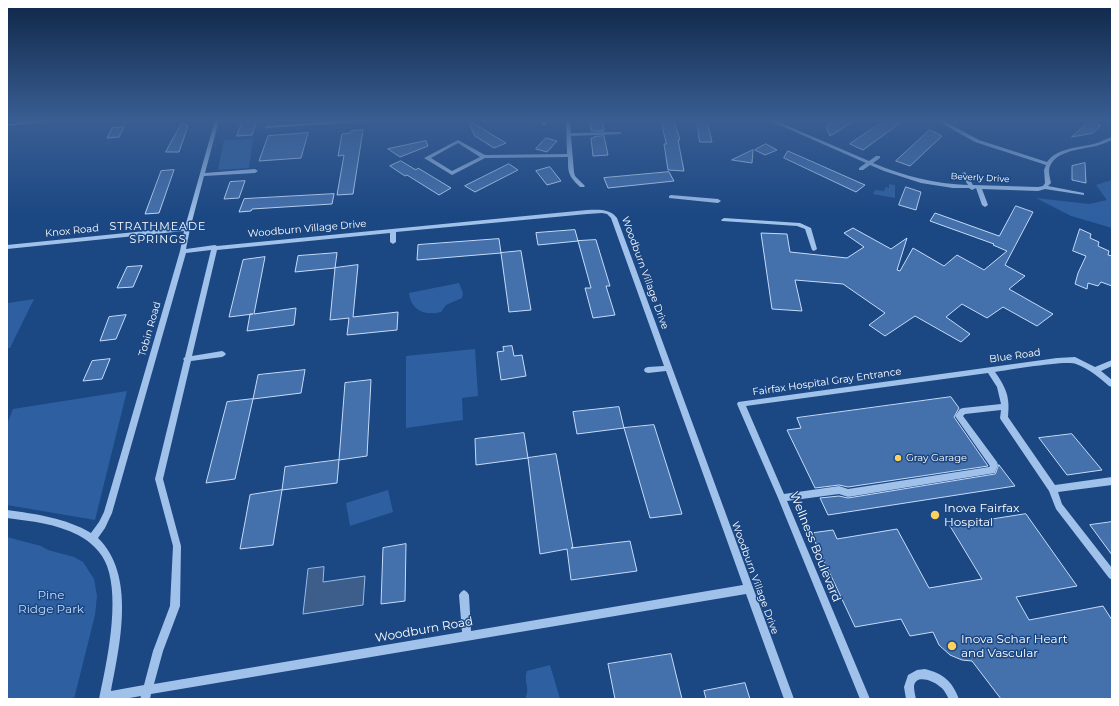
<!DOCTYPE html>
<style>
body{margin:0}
#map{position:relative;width:1119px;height:706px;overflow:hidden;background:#1b4783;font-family:Montserrat,sans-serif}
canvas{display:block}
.frame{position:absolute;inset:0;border:8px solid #fff;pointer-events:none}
</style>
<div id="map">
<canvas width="1119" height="706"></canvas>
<div class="frame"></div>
</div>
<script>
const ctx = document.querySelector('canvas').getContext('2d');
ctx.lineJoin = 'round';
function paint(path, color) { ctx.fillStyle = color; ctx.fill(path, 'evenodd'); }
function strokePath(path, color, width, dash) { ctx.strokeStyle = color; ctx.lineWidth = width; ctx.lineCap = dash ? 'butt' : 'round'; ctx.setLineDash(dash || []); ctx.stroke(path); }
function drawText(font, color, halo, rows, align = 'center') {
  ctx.font = font + ' Montserrat,sans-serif'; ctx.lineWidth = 3; ctx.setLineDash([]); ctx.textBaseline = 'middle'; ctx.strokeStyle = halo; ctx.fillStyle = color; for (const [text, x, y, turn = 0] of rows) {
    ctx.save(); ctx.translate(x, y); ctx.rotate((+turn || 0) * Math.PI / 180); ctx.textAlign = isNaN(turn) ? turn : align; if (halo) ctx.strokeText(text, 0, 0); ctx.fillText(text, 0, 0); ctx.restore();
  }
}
const green = new Path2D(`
 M253,139L249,168L218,170L224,140Z
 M1112,180V228L1071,216L1036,198L1089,204L1107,200L1096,185Z
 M889,184L895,185V198L873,194L875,190L884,191L886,187L889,188Z
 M459,283L463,293L462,298L446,305L441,312C424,316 411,310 409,293Z
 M34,299L10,348H7L8,303Z
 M475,349L478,396L462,398L463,420L406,428V356Z
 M127,391L95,520L7,505V424L13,409Z
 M388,490L393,512L350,526L346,503Z
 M7,537L41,546L48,550L74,557L83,562L94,579L97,596L95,615L74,699H7Z
 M550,665L560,699H525C531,687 523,683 527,671Z`);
const water = new Path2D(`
 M324,567L323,582L365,576L363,605L303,614L308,569Z`);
const building = new Path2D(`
 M243,120H257L252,135L237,136Z
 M468,120L506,143L494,148L475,136Z
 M590,120H602L604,131H592Z
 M661,120H674L680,140H678L684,171L668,170L664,144H666Z
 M697,120H707L712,142H700Z
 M837,120H856L830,136L826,127Z
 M885,120H904L863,150L850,144Z
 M1089,121L1101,125L1093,133L1072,137Z
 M182,123L188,126L179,152H166Z
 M124,127L119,137L107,138L112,128Z
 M363,130L353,194L337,195L344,155L338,156L342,134L350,133L351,131Z
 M930,130L942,136L910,166L896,161Z
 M308,133L301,158L259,161L268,136Z
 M604,136L608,155L593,156L591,138H594V137Z
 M546,138L557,141L547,152L536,149Z
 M426,141L428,146L400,157L388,149Z
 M766,144L777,150L765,155L755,150Z
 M753,150L752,163L732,160Z
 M788,151L865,185L856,192L784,158Z
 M401,161L416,170L418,168L451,188L439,195L407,175L405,176L390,166Z
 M1085,163L1086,183L1072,180V166Z
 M509,164L518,170L475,192L465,186Z
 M550,167L561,181L547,185L536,171Z
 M174,170L159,213L145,214L161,171Z
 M669,172L674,181L608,188L604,178Z
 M245,181L239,198L224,199L230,182Z
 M906,187L921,192L916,210L899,205Z
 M334,194L332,204L252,209L251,211L239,212L244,199Z
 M1016,206L1033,212L1005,265L1025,276L1009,289L1053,314L1037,326L1003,307L987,318L962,304L946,317L970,334L961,342L915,316L885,336L869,325L885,313L843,284L795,280L802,311L772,309L761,233L787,234L790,252L847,258L864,247L844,233L853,228L891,249L907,238L897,270L900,271L913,248L944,266L957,255L984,270L1007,251L993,245L994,244L930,221L935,213L999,236Z
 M1080,229L1091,234L1090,238L1099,242L1098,246L1109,251L1108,255L1112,256V286L1101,282L1098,286L1088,283L1087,289L1075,284L1078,273L1086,256L1073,251Z
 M575,230L578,241L538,245L536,233Z
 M499,239L501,253L417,260L418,245Z
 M596,240L610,286H606L615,315L593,318L585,288H591L578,241Z
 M521,251L531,310L509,312L501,253Z
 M337,253L335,268L295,272L298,256Z
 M265,257L254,314L296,308L294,325L247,331L250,314H253L229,317L243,260Z
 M358,265L353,317L398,312L397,330L347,335L349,318L330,320L335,268Z
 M142,266L133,287L117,288L127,267Z
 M126,315L116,339L100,341L109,317Z
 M512,346L514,356L522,355L526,376L501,380L497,352L504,351L503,347Z
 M110,359L102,379L83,381L92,361Z
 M305,370L301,393L253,399L258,375Z
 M371,380L367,456L339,460L345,383Z
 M951,397L959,408L954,417L988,466L848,487L839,485L815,488L787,430L801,428L797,418Z
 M253,399L235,479L206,483L227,402Z
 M619,407L624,428L577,434L573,412Z
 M654,425L682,514L650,518L624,428Z
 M524,433L528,458L476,465L475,439Z
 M1072,434L1102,470L1067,475L1039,438Z
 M556,454L573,548H571L630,541L637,571L571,580L567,549L540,554L528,458Z
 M339,460L337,483L282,490L285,467Z
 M999,465L1015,486L828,515L820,498L839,496L848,498L995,474Z
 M282,490L273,545L240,549L250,495Z
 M1026,514L1077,586L1016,597L1029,620L1103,606L1112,620V699H1001L972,661L962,660L950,655L939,645L933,632L910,636L901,619L855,627L811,533L833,530L837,539L897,529L929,588L982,579L950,526Z
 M1112,522V555L1090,525Z
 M406,544L405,601L381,604L383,548Z
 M671,654L682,699H615L608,664Z
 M745,683L750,699H706L704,691Z`);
const minor = new Path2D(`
 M41,120H56L54,121L7,126V124Z
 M215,120H219L205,173L255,169L258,171L255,173L204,176L190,229L186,249L215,245L217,246L587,210C598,210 609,208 617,218L794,699H784L746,594L151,694L150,699H140L141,696L124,699H99C107,662 120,601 107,566C102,552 91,542 78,535C57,524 31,521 7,518V510C36,514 66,518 91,533L99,522L104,512L180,251L184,231L7,249V245L185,227ZM602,213L607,214L611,218L664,366L648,367L645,368L644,370L645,372L648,373L666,371L743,585L471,631L469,595L467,592L464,590L461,592L459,595L462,632L154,684L163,651L180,606L181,546L163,479L191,361L222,357L224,356L226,354L224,352L222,351L192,356L217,250L390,233V242L393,244L396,242V232L587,214ZM211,250L185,357L183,359L184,360L155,479L173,546L170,606L153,651L144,685L111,691C120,644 136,575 98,538L105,528L112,513L186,253Z
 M354,120H379L377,121L266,128L264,127L266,126Z
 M542,120H546V125H542Z
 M566,120H570L571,133L620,132L622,133L620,134L571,136L574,172L575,176L585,186L584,187H580C568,175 568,173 568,157L485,158L452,175L424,158L458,140L485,155L567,154ZM458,143L480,157L452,171L431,158Z
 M768,120H774L869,161L876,156H880V158L873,163C904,176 935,184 968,185L961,174L964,172L966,173L973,185L1038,187L1043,186L1045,183L1044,170L1046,165L975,142L936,120H942L979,140L1047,162C1058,146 1084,148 1100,142C1104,140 1108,138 1112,137V140C1105,143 1098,146 1091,147C1077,150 1052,152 1049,170C1049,174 1050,179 1051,183L1048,186L1084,193V195L1045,189L1038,191L982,189L988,205L985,207L982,205L976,188L972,190L969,188H953L921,183L884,171L870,165L863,170H859V168L866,163Z
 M671,195L718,199L721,201L718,203L669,198V196Z
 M724,218L800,223L811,228L817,249L814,251L812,250L805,229L797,226L722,221L721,220Z
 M1075,357L1095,367L1112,360V366L1101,371L1112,380V387L1109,386C1099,377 1089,369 1076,364C1066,360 1010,370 995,372C1007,389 1010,398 1008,417L1055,485L1112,477V485L1058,492L1062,504L1112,568V580L1109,578L1056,509L1049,491L1001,420L1000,418L1001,410L965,414L963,416L997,462L998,465L995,473L848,497L839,494L787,501L870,699H860L778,498L737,404L738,402L1057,358ZM988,373L997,387L1001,404L963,408L960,409L955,416L990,466L989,467L848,489L839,486L784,494L746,406Z
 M925,669C944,674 952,681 959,699H949C946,694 944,689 939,686C933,681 916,674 914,686C914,690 915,695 916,699H906L904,687L908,675L917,670Z`);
const markers = [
 [898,458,4,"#fcd05d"],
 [935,515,5,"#fcd05d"],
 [952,646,5,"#fcd05d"]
];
const farStreetnames = [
 ["Beverly Drive",980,178,3]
];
const streetNames = [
 ["Woodburn Village Drive",307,229,-5],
 ["Knox Road",72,231,-6],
 ["Woodburn Village Drive",645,273,70],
 ["Tobin Road",150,329,-74],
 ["Blue Road",1015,356,-8],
 ["Fairfax Hospital Gray Entrance",827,382,-8],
 ["Woodburn Village Drive",755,578,70]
];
const poiNames = [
 ["Gray Garage",906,458]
];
const neighbourhoodNames = [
 ["STRATHMEADE",158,227],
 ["SPRINGS",158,240]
];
const nearPoinames = [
 ["Inova Fairfax",944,508],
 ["Hospital",944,522],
 ["Inova Schar Heart",961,639],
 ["and Vascular",961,653]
];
const nearStreetnames = [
 ["Wellness Boulevard",815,547,68],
 ["Woodburn Road",424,630,-10]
];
const nearParknames = [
 ["Pine",51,595],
 ["Ridge Park",51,609]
];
paint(green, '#2e60a1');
paint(water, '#3d5e8a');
strokePath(water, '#93bcec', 1);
paint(building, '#4470ac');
strokePath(building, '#c5dbf8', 1);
paint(minor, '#a0c1ea');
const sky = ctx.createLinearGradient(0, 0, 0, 219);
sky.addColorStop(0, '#0f2748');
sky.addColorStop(0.55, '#395e93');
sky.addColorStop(1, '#395e9300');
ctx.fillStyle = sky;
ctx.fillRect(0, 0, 1119, 219);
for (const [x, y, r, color] of markers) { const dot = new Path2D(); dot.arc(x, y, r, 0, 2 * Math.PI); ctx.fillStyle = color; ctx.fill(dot); strokePath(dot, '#1b4783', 1.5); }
drawText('9px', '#fff', '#1b4783', farStreetnames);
drawText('10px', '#fff', '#1b4783', streetNames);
drawText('10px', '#fff', '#1b4783', poiNames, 'left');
ctx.letterSpacing = '1px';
drawText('11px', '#fff', '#1b4783', neighbourhoodNames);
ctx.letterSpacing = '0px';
drawText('12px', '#fff', '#1b4783', nearPoinames, 'left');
drawText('12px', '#fff', '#1b4783', nearStreetnames);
drawText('12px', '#c5dbf8', '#1b4783', nearParknames);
</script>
